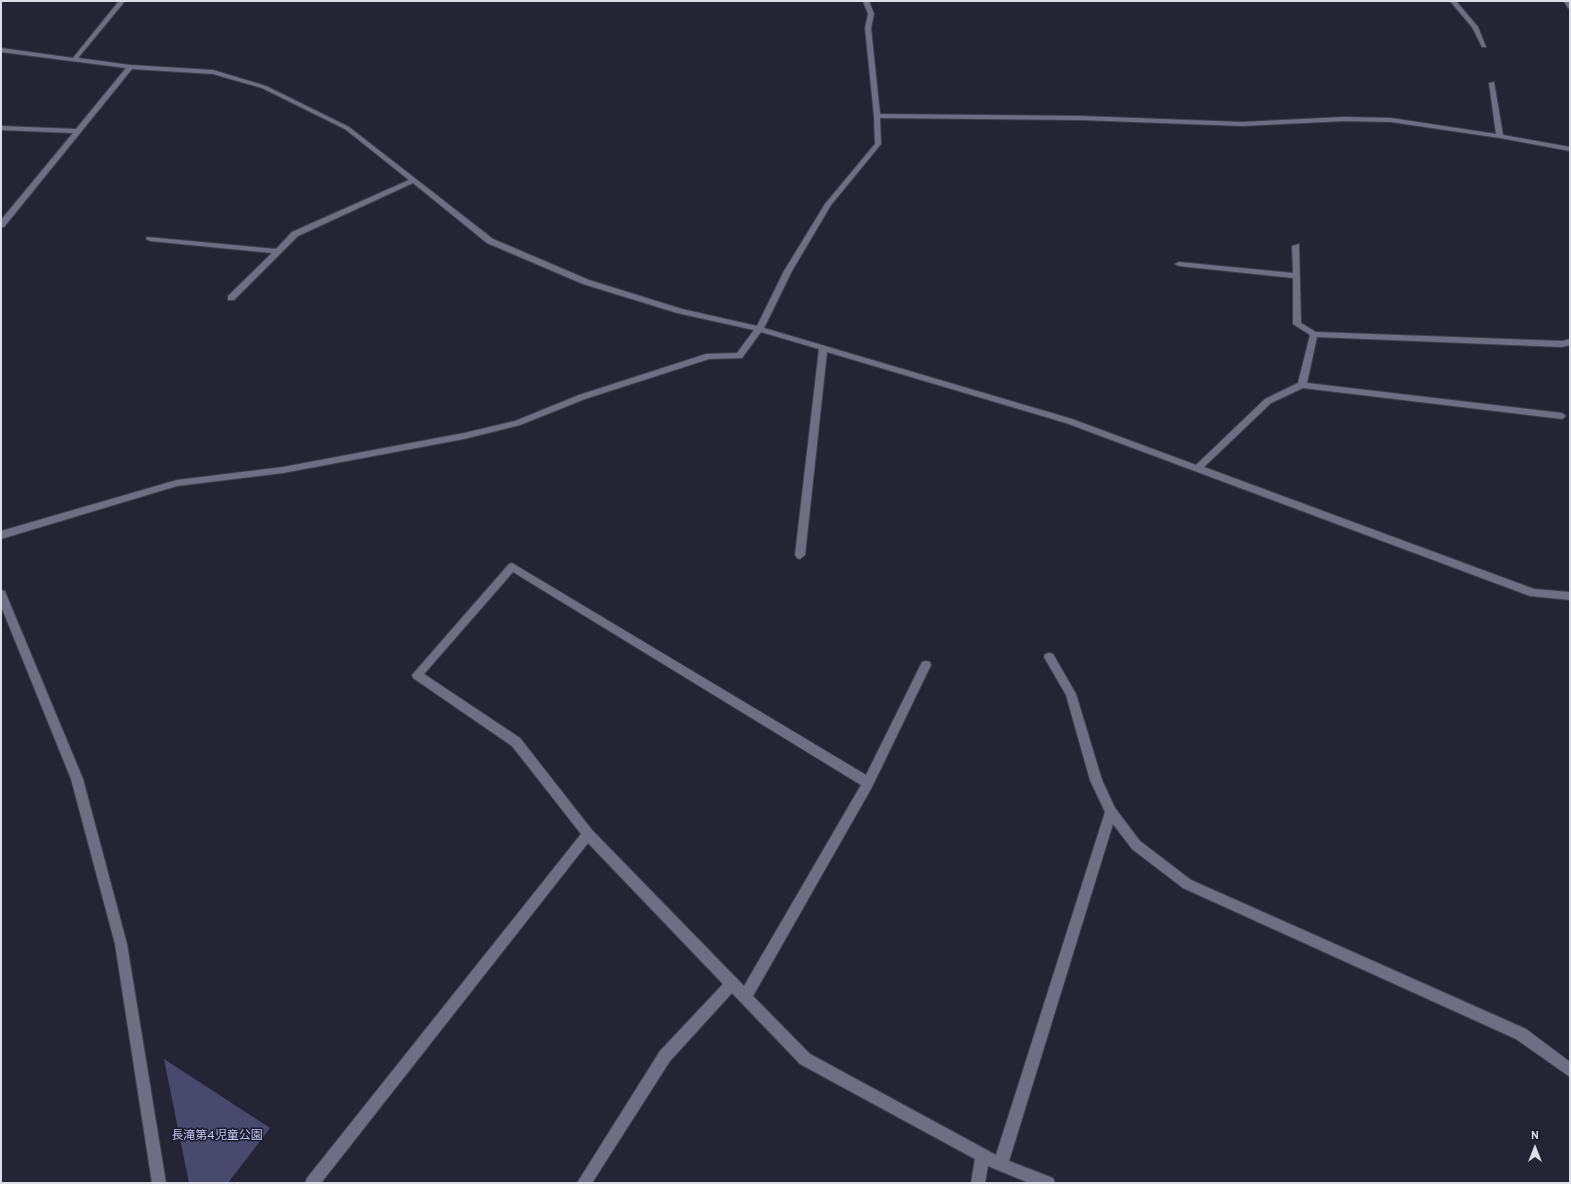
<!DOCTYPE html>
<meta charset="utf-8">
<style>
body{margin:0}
#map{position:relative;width:1571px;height:1184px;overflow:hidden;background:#242434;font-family:Overpass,sans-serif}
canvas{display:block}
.frame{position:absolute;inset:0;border:2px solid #dedeea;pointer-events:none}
.north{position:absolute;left:1515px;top:1128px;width:40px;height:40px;-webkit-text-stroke:3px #1a1a2a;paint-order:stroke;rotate:0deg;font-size:11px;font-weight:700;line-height:16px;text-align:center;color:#dedeea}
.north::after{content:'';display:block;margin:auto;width:14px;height:18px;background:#dedeea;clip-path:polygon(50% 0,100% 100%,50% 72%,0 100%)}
</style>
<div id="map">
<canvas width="1571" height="1184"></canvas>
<div class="frame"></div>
<div class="north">N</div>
</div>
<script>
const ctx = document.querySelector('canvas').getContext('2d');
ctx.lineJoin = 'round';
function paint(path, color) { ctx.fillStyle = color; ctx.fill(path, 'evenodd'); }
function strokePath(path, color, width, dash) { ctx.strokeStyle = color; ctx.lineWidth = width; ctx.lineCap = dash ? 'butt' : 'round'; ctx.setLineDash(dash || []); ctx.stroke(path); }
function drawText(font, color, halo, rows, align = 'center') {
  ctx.font = font + ' Overpass,"Noto Sans JP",sans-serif'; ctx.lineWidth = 3; ctx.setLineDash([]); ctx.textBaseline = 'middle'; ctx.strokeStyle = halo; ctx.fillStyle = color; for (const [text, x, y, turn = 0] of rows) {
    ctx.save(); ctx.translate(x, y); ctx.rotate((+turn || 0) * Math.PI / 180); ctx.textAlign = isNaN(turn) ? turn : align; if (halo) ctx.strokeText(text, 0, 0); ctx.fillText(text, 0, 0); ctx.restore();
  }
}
const green = new Path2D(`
 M164,1059L270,1128L228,1183H189Z`);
const street = new Path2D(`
 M119,1H125L78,58L130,65L213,70L266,86L349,127L493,239L589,280L682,309L757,326L784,271L825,204L875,144L874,116L865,28L868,14L863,1H869L874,14L871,28L880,114L1081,116L1242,122L1344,117L1391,118L1496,134L1489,83L1494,82L1503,135L1570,147V151L1500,138L1391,122L1344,121L1242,126L1081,120L880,118L881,144L831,205L792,271L764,328L1072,419L1196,465L1265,399L1298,383L1310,335L1293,324V278L1179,266L1175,264L1179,262L1293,273L1292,246L1299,244L1301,323L1316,332L1562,341L1570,339V345L1562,347L1317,337L1307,383L1562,413L1566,416L1562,419L1303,388L1271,403L1204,467L1534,589L1570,592V600L1530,596L1066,423L827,352L805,555L800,559L797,558L795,555L819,349L761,332L742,358L709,359L585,399L520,425L464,439L283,473L177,486L1,539V531L177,480L283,467L464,433L515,421L579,395L706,354L737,353L754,330L677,313L583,284L487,243L413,183L298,236L234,300H228V296L272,253L150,241L146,239L147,237L276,249L292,232L409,180L345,129L262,88L213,74L132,69L4,227H1V220L73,133L1,130V126L76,129L126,68L1,52V48L73,58Z
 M1450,1H1456L1478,27L1486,47H1482L1472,27Z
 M1564,1H1570V9L1568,8Z
 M512,563L866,775L922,662L926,661L930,662L931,665L872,787L753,996L810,1054L996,1155L1105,812L1090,780L1066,695L1044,657L1045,654L1049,653L1053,654L1076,694L1102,780L1115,808L1140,841L1191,880L1526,1029L1570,1062V1077L1516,1039L1183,888L1132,849L1113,824L1009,1161L1053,1178L1055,1183H1029L988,1166L985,1183H971L975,1159L800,1064L732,993L670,1061L592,1183H577L660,1051L723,984L588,843L321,1183H305L307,1178L581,834L512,746L413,678L412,675L509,564ZM513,572L861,785L744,986L592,830L520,738L424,674Z
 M1,590L5,591L6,594L83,779L127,944L166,1183H152L115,944L71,779L1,606Z`);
const nearParknames = [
 ["長滝第4児童公園",217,1137]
];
paint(green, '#48496c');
strokePath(street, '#3f3f4d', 2);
paint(street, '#6e6f83');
drawText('12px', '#c6c8f7', '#1a1a2a', nearParknames);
</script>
